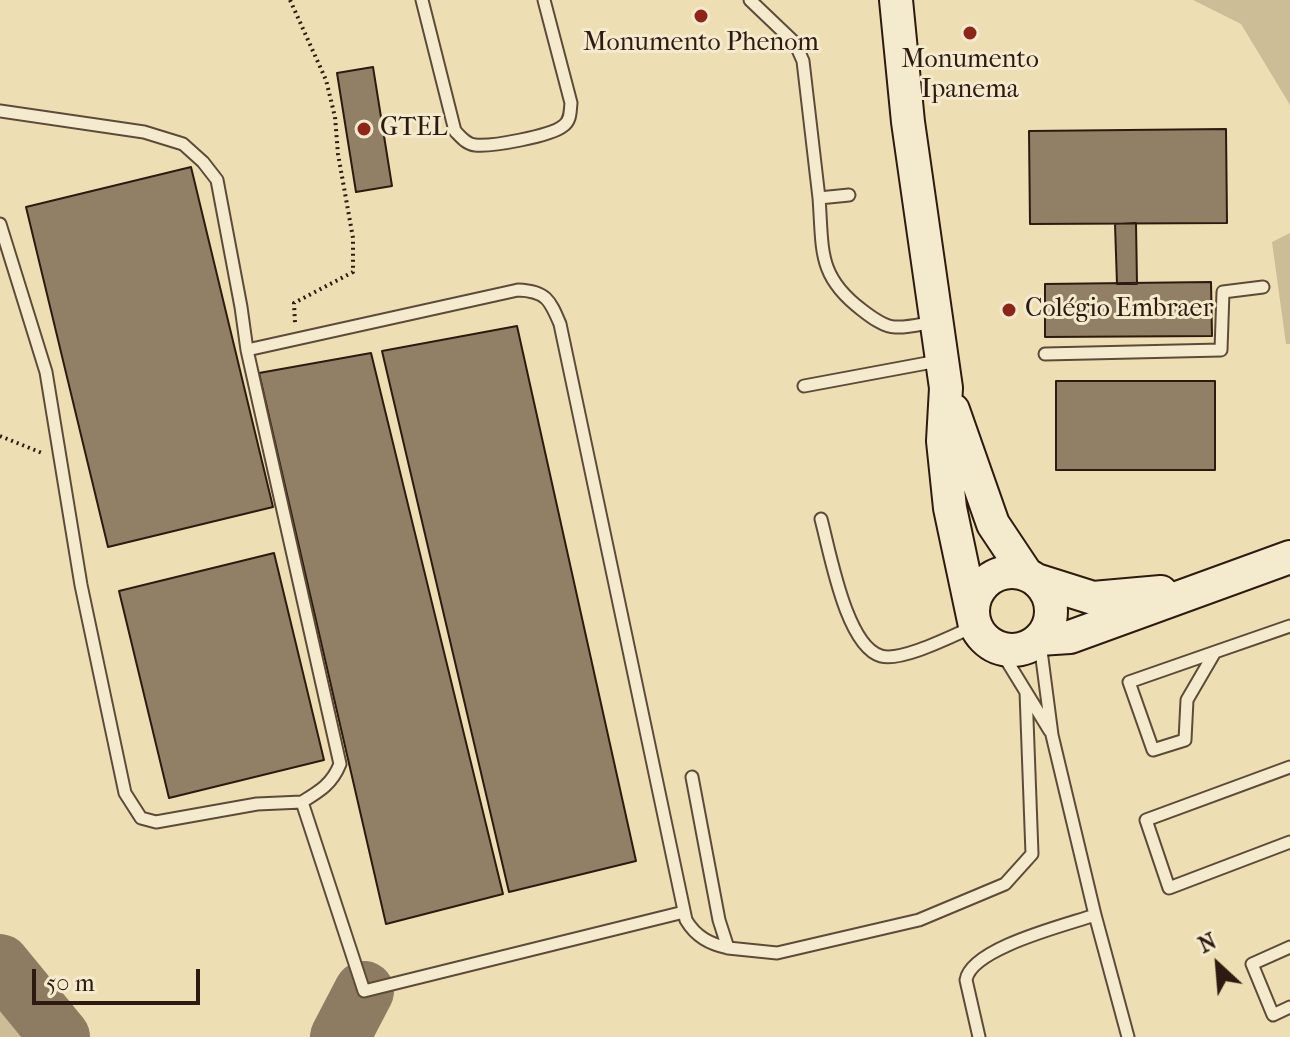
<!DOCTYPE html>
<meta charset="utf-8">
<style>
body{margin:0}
#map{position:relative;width:1290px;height:1037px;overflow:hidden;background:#eedeb3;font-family:"IM FELL French Canon",serif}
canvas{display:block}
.north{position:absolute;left:1178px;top:925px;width:80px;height:80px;-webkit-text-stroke:6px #f4eace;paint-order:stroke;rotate:334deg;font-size:22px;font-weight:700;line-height:32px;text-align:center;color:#2d1a10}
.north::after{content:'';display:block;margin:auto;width:28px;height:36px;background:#2d1a10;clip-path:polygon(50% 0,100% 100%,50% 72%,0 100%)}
.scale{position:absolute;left:32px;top:969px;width:168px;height:36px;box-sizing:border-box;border:4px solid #2d1a10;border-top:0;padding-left:10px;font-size:24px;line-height:28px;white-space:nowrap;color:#2d1a10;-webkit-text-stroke:6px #f4eace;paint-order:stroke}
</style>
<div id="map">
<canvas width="1290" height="1037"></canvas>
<div class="north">N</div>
<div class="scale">50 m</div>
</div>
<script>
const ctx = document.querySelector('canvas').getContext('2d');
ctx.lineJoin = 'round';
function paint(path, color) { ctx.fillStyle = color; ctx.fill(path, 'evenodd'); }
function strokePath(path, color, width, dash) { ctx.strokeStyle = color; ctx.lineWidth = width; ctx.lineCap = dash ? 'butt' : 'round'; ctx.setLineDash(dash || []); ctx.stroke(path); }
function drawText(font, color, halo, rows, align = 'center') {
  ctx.font = font + ' "IM FELL French Canon",serif'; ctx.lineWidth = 6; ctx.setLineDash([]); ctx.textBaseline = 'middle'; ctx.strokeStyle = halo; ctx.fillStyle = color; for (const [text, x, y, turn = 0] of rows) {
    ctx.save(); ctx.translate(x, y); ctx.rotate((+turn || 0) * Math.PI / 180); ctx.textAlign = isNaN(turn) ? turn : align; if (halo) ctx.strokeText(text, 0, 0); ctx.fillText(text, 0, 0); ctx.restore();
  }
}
const green = new Path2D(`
 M1193,0H1290V105L1241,24Z
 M1290,233V344H1286L1272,242Z
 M0,998L31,1037H0Z`);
const taxiway = new Path2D(`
 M0,964L60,1037
 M340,1037L364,991`);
const building = new Path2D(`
 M373,67L392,186L356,192L337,73Z
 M1226,129L1227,223L1030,224L1029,131Z
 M191,167L273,507L108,547L26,207Z
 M1136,223L1137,284H1117L1115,224Z
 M1211,282L1212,336L1045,337V284Z
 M517,326L636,861L509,892L382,351Z
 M371,353L503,894L386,924L259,373Z
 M1056,381H1215V470H1056Z
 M274,553L324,760L169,798L119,591Z`);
const path = new Path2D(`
 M290,0L326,80L335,117L338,154L353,238V272L294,303L295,323
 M0,436L42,453`);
const lane = new Path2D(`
 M422,0L455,131C461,137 466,144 475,145C491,147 551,136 563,126C571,121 570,111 571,103L544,0
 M750,0L795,43L803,61L819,198L849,195
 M0,111L144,132L183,144L203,162L217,180L241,307L247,350L340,764C332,784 320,791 302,802
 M819,198C823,250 817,276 862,310C871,317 884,327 895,327C907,328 921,324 933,322
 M0,224L46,372L81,585L125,793L141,818L156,822L257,804L302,802L364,991L684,912
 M247,350L518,290C546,291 550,300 560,324L686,920C696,937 710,944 728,948
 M1045,354L1221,350L1223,292L1263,287
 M804,386L938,361
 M821,519C830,552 846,646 881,656C902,662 954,635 975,626
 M1040,643L1052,735L1095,915L1128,1037
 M999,648L1050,731
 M1215,652L1187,700L1185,740L1153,750L1129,682Z
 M1215,652L1290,626
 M1290,767L1146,820L1169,888L1290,842
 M692,777L719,920L728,948L777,953L919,920L1005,884L1032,854L1026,692
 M1290,947L1252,964L1273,1015L1290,1007
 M979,1037L966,980C971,948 1066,925 1095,915`);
const secondary = new Path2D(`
 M896,0L908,122L946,388L943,441L950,508L975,626
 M953,410L993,524L1027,575
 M973 611a39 39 0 1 1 78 0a39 39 0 1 1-78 0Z
 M1036,580L1093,598L1161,592
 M1039,639L1070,637L1290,557`);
const markers = [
 [701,16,8,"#8f2418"],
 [970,33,8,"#8f2418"],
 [364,129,8,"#8f2418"],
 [1009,310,8,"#8f2418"]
];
const poiNames = [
 ["Monumento Phenom",701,44],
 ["Monumento",970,61],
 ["Ipanema",970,91],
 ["GTEL",380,129,"left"],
 ["Colégio Embraer",1025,310,"left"]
];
paint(green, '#cdbd97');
strokePath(taxiway, '#8e7c62', 60);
paint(building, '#918065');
strokePath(building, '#2d1a10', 2);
strokePath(lane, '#5d4b39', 15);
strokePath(secondary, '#2d1a10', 36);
strokePath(path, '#2d1a10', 4, [2, 4]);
strokePath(lane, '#f4eace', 11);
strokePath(secondary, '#f4eace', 32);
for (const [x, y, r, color] of markers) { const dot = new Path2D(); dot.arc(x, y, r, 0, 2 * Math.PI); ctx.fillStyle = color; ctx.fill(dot); strokePath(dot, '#f4eace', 3); }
drawText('26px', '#2d1a10', '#f4eace', poiNames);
</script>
